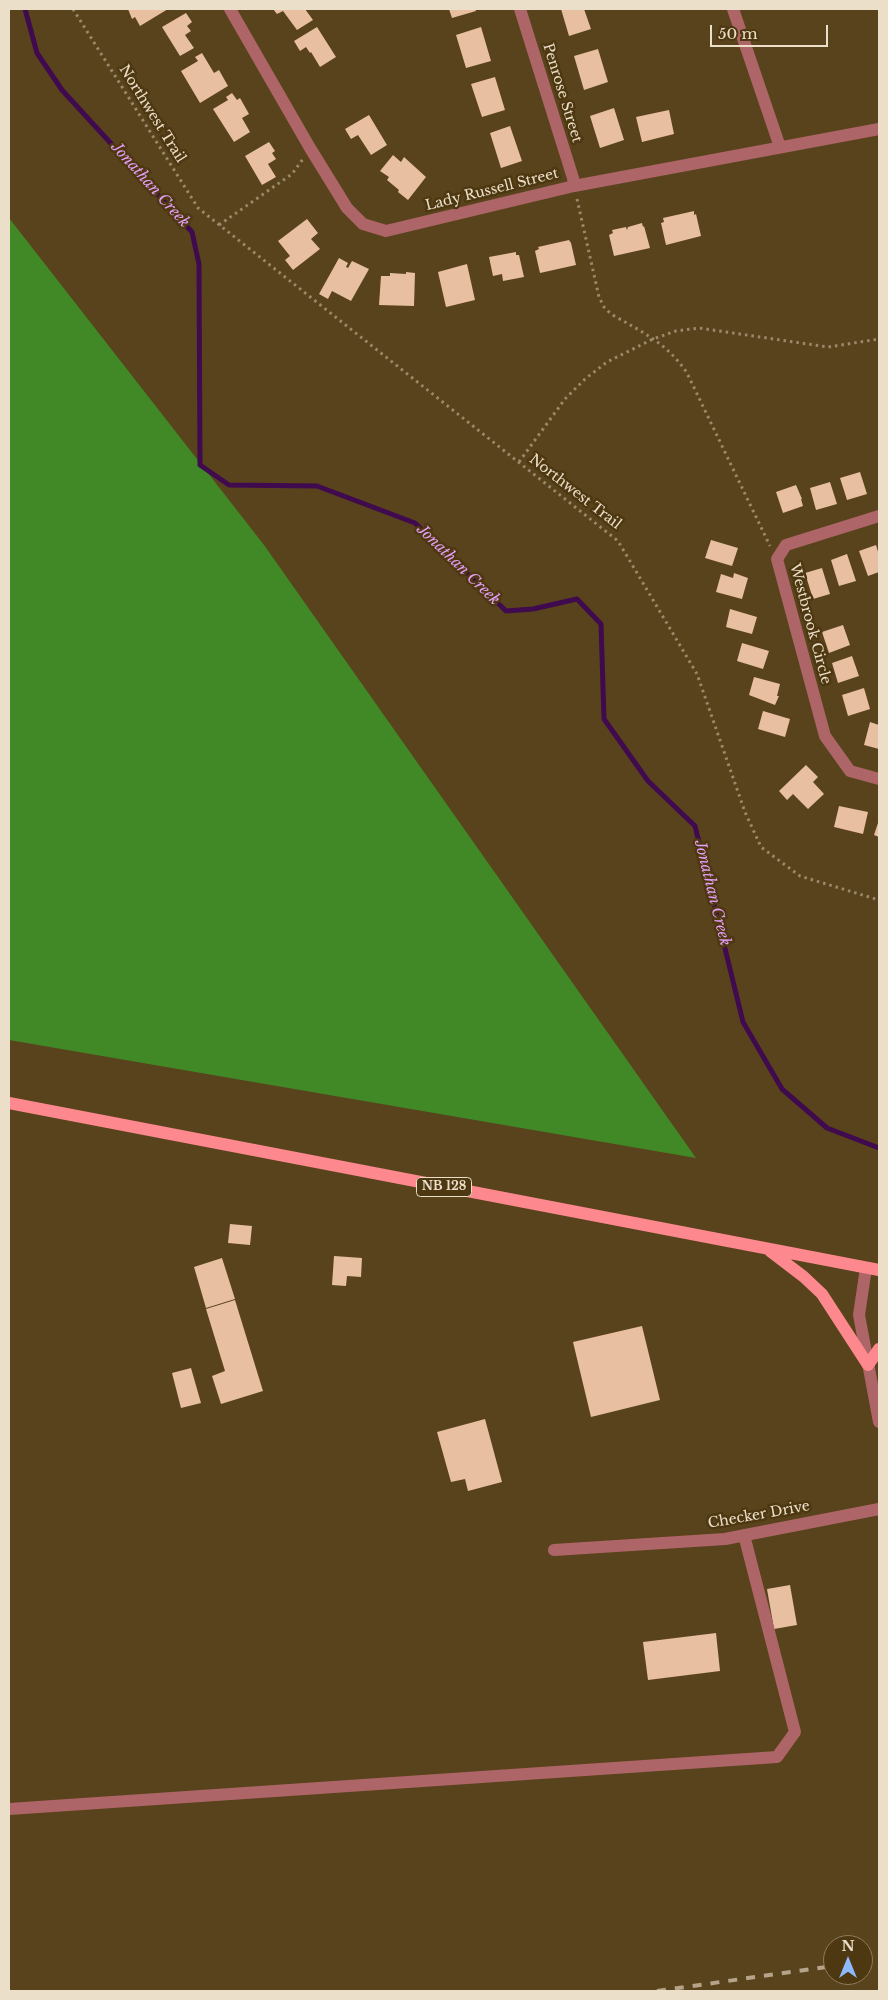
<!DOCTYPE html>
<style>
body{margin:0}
#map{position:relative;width:888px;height:2000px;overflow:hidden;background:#59431d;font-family:"Libre Baskerville",serif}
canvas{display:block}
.frame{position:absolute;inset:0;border:10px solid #ecdfca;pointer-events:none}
.north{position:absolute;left:823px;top:1935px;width:50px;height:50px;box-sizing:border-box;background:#4e3811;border:1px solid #8d7b5b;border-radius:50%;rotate:0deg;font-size:14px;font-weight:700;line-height:20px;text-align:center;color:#ecdfca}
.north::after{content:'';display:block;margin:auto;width:18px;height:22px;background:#8db9fc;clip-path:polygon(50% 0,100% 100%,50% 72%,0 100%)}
.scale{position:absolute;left:710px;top:25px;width:118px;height:22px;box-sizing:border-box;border:2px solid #ecdfca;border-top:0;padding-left:6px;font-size:15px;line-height:18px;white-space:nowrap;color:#ecdfca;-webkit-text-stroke:4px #4e3811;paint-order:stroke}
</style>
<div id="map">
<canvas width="888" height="2000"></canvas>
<div class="frame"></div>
<div class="north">N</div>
<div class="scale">50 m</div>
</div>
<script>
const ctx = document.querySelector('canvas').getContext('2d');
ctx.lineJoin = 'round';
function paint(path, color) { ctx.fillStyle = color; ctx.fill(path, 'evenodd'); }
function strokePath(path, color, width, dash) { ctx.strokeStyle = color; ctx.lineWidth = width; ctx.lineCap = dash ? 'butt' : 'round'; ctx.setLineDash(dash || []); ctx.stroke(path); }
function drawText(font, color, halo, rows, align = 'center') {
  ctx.font = font + ' "Libre Baskerville",serif'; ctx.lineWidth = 5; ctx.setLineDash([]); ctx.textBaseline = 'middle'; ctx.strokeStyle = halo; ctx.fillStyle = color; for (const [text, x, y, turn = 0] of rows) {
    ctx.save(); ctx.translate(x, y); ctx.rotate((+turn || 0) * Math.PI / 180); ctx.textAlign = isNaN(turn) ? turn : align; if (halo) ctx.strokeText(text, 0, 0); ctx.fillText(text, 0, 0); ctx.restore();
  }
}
const forest = new Path2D(`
 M9,218L264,545L696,1158L9,1040Z`);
const stream = new Path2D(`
 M25,9L37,53L62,90L192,232L199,264L200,465L229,485L317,486L415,523L506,611L533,609L577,599L601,624L604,719L648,781L695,826L743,1022L782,1089L827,1128L879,1148`);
const building = new Path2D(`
 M128,9H168L140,26L135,17L132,19Z
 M273,9H305L313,20L297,30L283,11L277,14Z
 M449,9H475L476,11L452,18Z
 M561,9H584L591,29L569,36Z
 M186,13L192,22L187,26L191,31L185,35L194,48L180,56L162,27Z
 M317,27L336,57L320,67L311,52L310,53L306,47L300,51L294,41Z
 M481,27L491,61L466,68L456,35Z
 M598,49L608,82L584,90L574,56Z
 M202,53L214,73L219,70L228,86L200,103L181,71L198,61L195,57Z
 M495,77L505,110L482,117L471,84Z
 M232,93L237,100L240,98L249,114L242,118L250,132L234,142L213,109L228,100L226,97Z
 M614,108L624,140L600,148L590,116Z
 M669,110L674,134L642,142L636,117Z
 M369,115L387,145L371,155L358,135L351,139L345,129Z
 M510,126L522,161L501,168L490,133Z
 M269,142L275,151L272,153L276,159L268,164L276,177L262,185L245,156Z
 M393,155L401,162L404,157L426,177L408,200L398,192L399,190L387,180L389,177L380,171Z
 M694,211V215L696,214L701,236L666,245L661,223L664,222L663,218Z
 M307,219L318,233L311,239L320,249L293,270L285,260L290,256L278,241Z
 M642,223L643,227L644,226L650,248L614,256L609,235L613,233L612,230L626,227L627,230L628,227Z
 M569,240L571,243L576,265L540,273L535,251L539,249L538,247Z
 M516,252V255H519L524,277L503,281L502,274L493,276L489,257Z
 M339,258L348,263L346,267L348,268L352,261L369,269L351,301L332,291L328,299L319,294Z
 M467,264L475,300L446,307L438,272Z
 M406,272L415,273L414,306L379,305L381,276H390V273L406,274Z
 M860,472L867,494L847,500L840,478Z
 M830,482L837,504L816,510L810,488Z
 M796,485L802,499H801L803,506L783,513L776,492Z
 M711,540L738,548L732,566L705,558Z
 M876,545L879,555V572L868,576L859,551Z
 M847,554L856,581L839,586L831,560Z
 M822,568L830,594L813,599L805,573Z
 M734,573L748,578L742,599L716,592L721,574L733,578Z
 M730,609L757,617L752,634L726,627Z
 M843,625L850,645L829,653L822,632Z
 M742,643L769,651L763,669L737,661Z
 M852,656L859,676L838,683L832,663Z
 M754,677L780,684L777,696H779L775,705L749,695Z
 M864,688L870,709L848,716L842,695Z
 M763,711L790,719L785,737L758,729Z
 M870,722L879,725V749L864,745Z
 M806,765L818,777L813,782L824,794L808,809L793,794L787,800L779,791Z
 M839,806L868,812L863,834L834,827Z
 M879,820V837L874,835Z
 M230,1224L252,1226L250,1245L228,1243Z
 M334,1256L362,1258L361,1277L347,1276L346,1286L332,1285Z
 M222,1258L235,1299L206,1308L194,1267Z
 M235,1300L263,1391L221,1404L212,1376L225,1371L206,1309Z
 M642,1326L660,1400L591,1417L573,1342Z
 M191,1368L201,1403L181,1408L172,1373Z
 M485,1419L502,1482L468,1491L465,1479L451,1482L437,1432Z
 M790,1585L797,1625L774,1629L767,1589Z
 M716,1633L720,1671L648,1680L643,1642Z`);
const path = new Path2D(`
 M73,9L198,208L618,541L697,674L745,812L761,847L800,876L879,900
 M577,199L599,297L604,307L611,314C642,332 667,343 687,373L770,546
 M219,225L292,174L303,159
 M519,462L565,399L585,379L607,362L653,339L676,331L699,328L828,347L879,339`);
const minor = new Path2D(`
 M230,9L310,148L347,208L363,224L386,231L574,186L879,129
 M520,9L573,178L574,186
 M733,9L780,147
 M879,516L786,545L777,559L825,736L850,771L879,779
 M866,1268L859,1315L879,1422
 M554,1550L725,1539L879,1509
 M9,1809L777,1757L795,1732L744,1535`);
const major = new Path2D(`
 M9,1103L879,1270
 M770,1251L804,1277L822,1294L868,1365L879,1349`);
const rail = new Path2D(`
 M863,1963L879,1960
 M657,1991L833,1966`);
const shields = [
 [444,1187,55]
];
const shieldNames = [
 ["NB 128",444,1187]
];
const streetNames = [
 ["Penrose Street",562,93,73],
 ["Northwest Trail",152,114,58],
 ["Lady Russell Street",492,190,-14],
 ["Northwest Trail",575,492,38],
 ["Westbrook Circle",810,624,75],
 ["Checker Drive",759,1515,-10]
];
const waterNames = [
 ["Jonathan Creek",150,185,48],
 ["Jonathan Creek",458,565,44],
 ["Jonathan Creek",712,893,76]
];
paint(forest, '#418827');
strokePath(stream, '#400a4e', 5);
paint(building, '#e8bfa1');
strokePath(path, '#9a896a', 3, [2.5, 4]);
strokePath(minor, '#ae6567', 12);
strokePath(major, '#fd888d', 12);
strokePath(rail, '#b5a489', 4, [9, 9]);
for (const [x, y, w] of shields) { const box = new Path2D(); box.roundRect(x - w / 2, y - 9.5, w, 19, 4); ctx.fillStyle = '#4e3811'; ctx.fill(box); strokePath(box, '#ecdfca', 1); }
drawText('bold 12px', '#ecdfca', null, shieldNames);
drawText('14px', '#ecdfca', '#4e3811', streetNames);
drawText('italic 15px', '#e59ff9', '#4e3811', waterNames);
</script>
